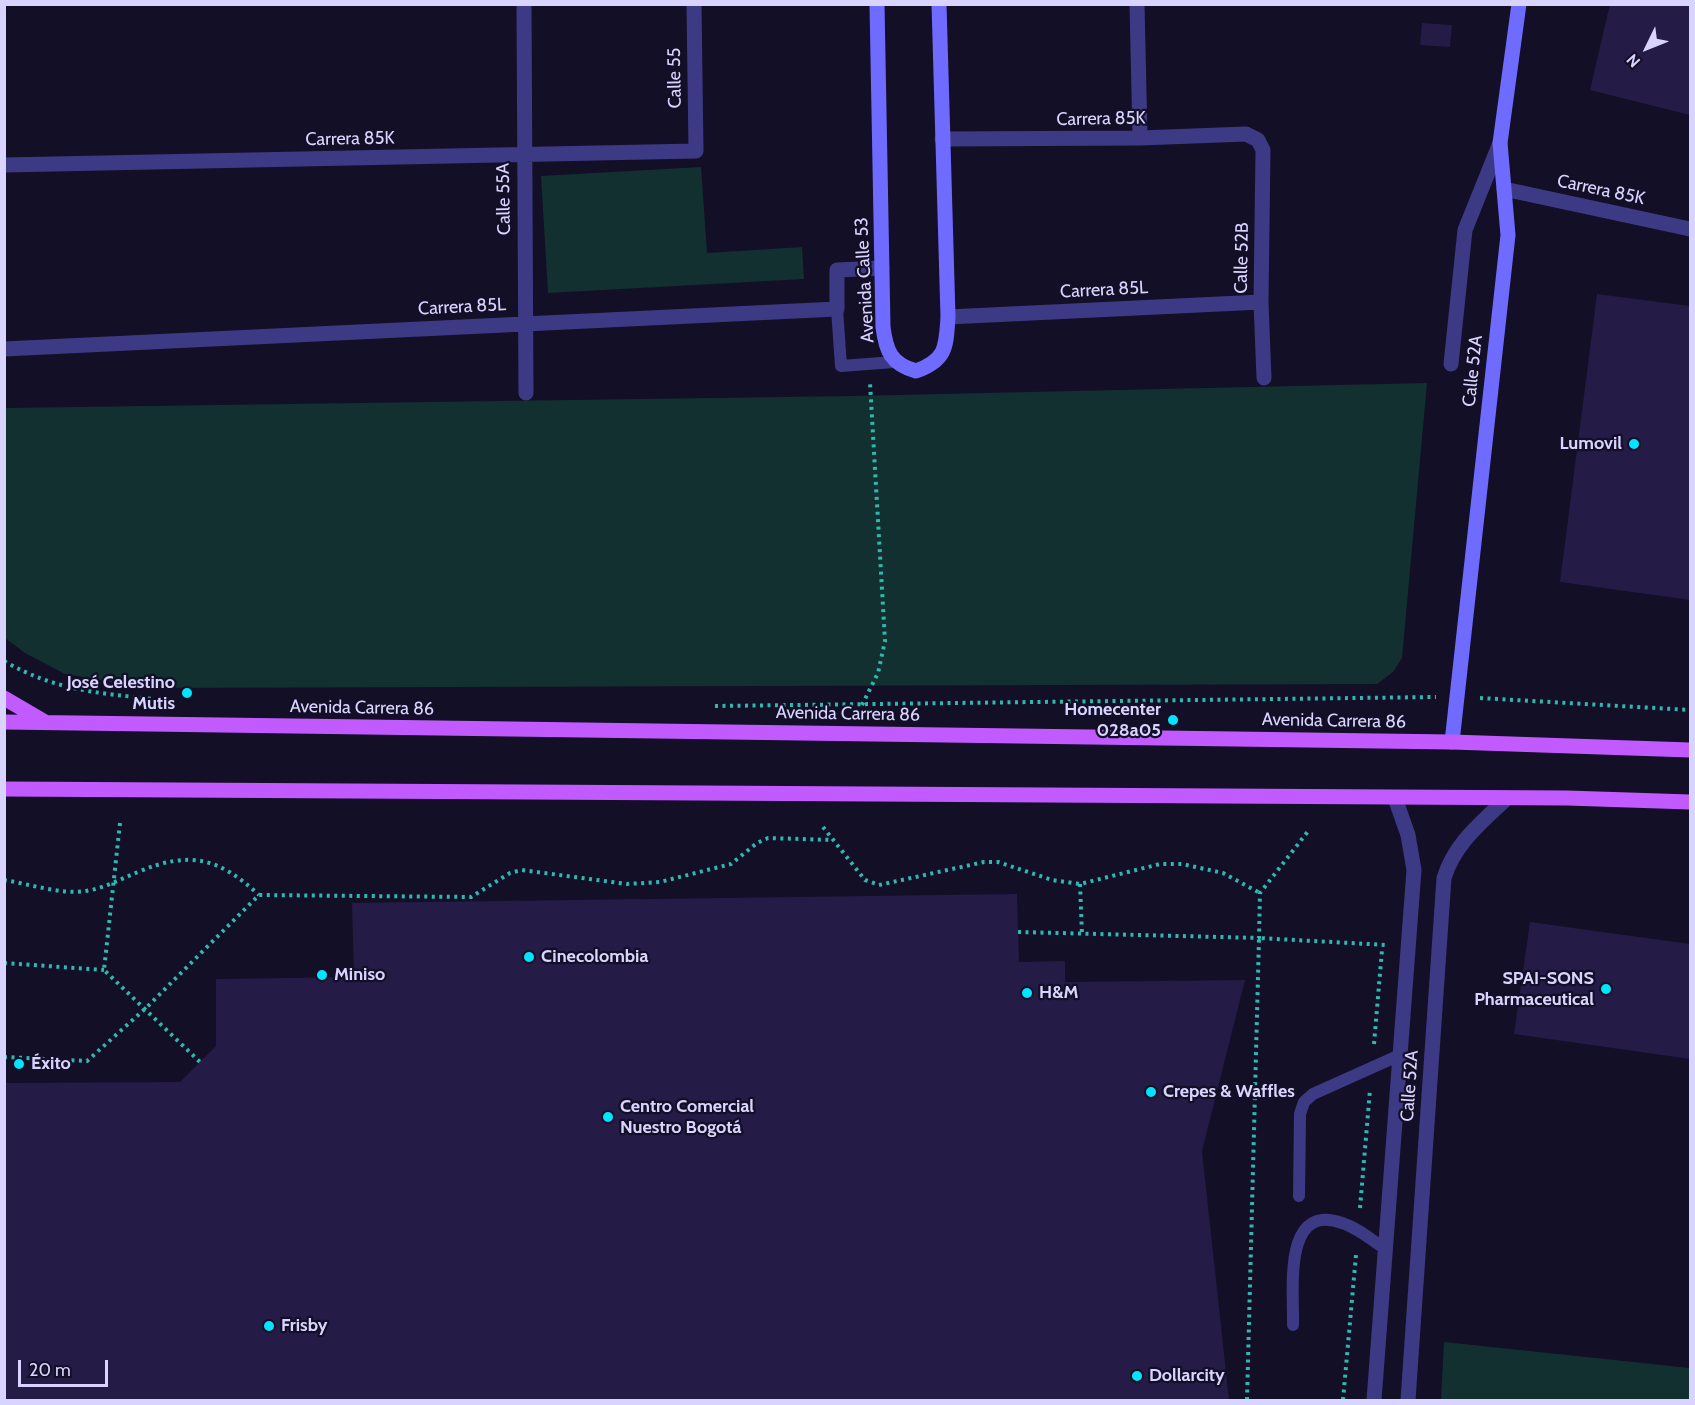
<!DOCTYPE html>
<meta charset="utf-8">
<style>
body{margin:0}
#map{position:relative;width:1695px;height:1405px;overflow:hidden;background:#130f26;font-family:Cabin,sans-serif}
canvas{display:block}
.frame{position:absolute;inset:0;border:6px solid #d9d4ff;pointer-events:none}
.north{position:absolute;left:1617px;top:18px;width:60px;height:60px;-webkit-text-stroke:4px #130f26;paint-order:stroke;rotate:227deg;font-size:16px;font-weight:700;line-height:24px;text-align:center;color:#d9d4ff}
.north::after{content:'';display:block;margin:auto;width:21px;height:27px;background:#d9d4ff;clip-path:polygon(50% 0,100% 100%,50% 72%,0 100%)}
.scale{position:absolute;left:18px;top:1360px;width:90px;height:27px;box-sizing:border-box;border:3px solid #d9d4ff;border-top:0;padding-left:8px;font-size:18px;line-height:21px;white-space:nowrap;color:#d9d4ff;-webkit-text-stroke:4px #130f26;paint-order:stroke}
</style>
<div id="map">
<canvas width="1695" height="1405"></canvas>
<div class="frame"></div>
<div class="north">N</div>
<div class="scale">20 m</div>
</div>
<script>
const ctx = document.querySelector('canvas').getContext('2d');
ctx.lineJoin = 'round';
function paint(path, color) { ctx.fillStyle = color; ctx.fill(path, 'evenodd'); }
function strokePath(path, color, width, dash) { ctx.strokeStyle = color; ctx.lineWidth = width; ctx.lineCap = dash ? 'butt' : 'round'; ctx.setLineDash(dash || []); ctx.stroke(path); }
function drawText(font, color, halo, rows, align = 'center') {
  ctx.font = font + ' Cabin,sans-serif'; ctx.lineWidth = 4.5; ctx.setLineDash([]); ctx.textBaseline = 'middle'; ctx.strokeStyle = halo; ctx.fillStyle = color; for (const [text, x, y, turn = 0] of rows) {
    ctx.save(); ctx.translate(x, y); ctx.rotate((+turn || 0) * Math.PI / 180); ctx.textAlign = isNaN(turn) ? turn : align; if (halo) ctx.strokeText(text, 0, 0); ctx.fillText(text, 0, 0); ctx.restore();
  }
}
const green = new Path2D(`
 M701,167L707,253L802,247L804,279L548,293L541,176Z
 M1427,383L1402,658L1393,672L1377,684L148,688L65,674L25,653L5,638V408L853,396Z
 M1444,1342L1690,1368V1400H1441Z`);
const building = new Path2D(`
 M1610,4H1690V115L1590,90Z
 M1422,23L1452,25L1450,47L1420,45Z
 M1597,294L1690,306V600L1560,582Z
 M1017,894L1019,962L1065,961V982L1245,980L1202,1151L1229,1400H4V1083L180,1082L216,1046V979L354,977L352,903Z
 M1530,922L1690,944V1059L1514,1034Z`);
const path = new Path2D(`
 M4,661C54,690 97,693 153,699
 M1480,698L1690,710
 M862,705L878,673L885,641L870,383
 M715,706L1436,697
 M120,823L104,970L200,1062
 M823,827L865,880L879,885L984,862H998L1052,880L1080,884L1160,864H1182L1223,873L1260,893
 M4,880C30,884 61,895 86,891C104,888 121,879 138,872C190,850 219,858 259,895
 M1080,884L1082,934
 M1018,932L1259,938L1260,893L1309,830
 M4,963L104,970
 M1374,1044L1382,950
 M4,1057L87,1061L145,1009L259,895L471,897L510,873L522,870L627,884L660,882L731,864L757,843L768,838L833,840
 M1360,1208L1370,1090
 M1247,1400L1259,938L1386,945
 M1343,1400L1356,1255`);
const lane = new Path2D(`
 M837,309L841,366L894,362
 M1299,1196L1300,1114L1304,1102L1313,1094L1400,1055
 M1293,1325C1294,1291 1282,1202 1342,1223C1358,1228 1372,1240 1385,1249`);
const street = new Path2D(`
 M524,4L526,393
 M1137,4L1140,138
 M942,139L1140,138L1246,134L1258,140L1263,150L1261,302L1264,378
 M4,165L696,151L694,4
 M1504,189L1690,229
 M948,317L1261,302
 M4,349L837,309V270L882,268
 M1451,364L1465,230L1500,143
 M1374,1400L1414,870L1408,835L1395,798
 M1408,1400L1444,878C1455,843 1481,823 1507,798`);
const secondary = new Path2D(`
 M877,4L883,327C886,351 891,364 916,371C947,360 946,346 948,317L939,4
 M1452,742L1508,235L1500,143L1519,4`);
const primary = new Path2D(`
 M4,698L45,722
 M4,722L1452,742L1690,750
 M4,789L1567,798L1690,802`);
const markers = [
 [1634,444,6,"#00e5ff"],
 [187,693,6,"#00e5ff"],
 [1173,720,6,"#00e5ff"],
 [529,957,6,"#00e5ff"],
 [322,975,6,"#00e5ff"],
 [1606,989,6,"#00e5ff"],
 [1027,993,6,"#00e5ff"],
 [19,1064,6,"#00e5ff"],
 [1151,1092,6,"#00e5ff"],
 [608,1117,6,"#00e5ff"],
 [269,1326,6,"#00e5ff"],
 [1137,1376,6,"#00e5ff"]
];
const streetNames = [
 ["Calle 55",675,78,-91],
 ["Carrera 85K",1101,119,-1],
 ["Carrera 85K",350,139,-1],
 ["Carrera 85K",1601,190,12],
 ["Calle 55A",504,199,-91],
 ["Calle 52B",1242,258,-89],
 ["Avenida Calle 53",865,280,-93],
 ["Carrera 85L",1104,290,-3],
 ["Carrera 85L",462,307,-3],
 ["Calle 52A",1473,371,-84],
 ["Avenida Carrera 86",362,708,1],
 ["Avenida Carrera 86",848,714,1],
 ["Avenida Carrera 86",1334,721,1],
 ["Calle 52A",1410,1086,-86]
];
const poiNames = [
 ["Lumovil",1622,444,"right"],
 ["José Celestino",175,683,"right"],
 ["Mutis",175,704,"right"],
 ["Homecenter",1161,710,"right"],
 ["028a05",1161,731,"right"],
 ["Cinecolombia",541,957],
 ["Miniso",334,975],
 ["SPAI-SONS",1594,979,"right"],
 ["Pharmaceutical",1594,1000,"right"],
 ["H&M",1039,993],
 ["Éxito",31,1064],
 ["Crepes & Waffles",1163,1092],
 ["Centro Comercial",620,1107],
 ["Nuestro Bogotá",620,1128],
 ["Frisby",281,1326],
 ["Dollarcity",1149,1376]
];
paint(green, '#12302f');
paint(building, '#241b47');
strokePath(path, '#2fb8b0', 4, [3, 4.5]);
strokePath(lane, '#3d3a85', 12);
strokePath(street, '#3d3a85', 15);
strokePath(secondary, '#6f6bff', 15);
strokePath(primary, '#c25bff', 15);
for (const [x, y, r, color] of markers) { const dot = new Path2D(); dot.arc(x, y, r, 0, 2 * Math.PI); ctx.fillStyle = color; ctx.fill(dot); strokePath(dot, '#130f26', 2); }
drawText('18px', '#d9d4ff', '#130f26', streetNames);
drawText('bold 18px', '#d9d4ff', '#130f26', poiNames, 'left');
</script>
